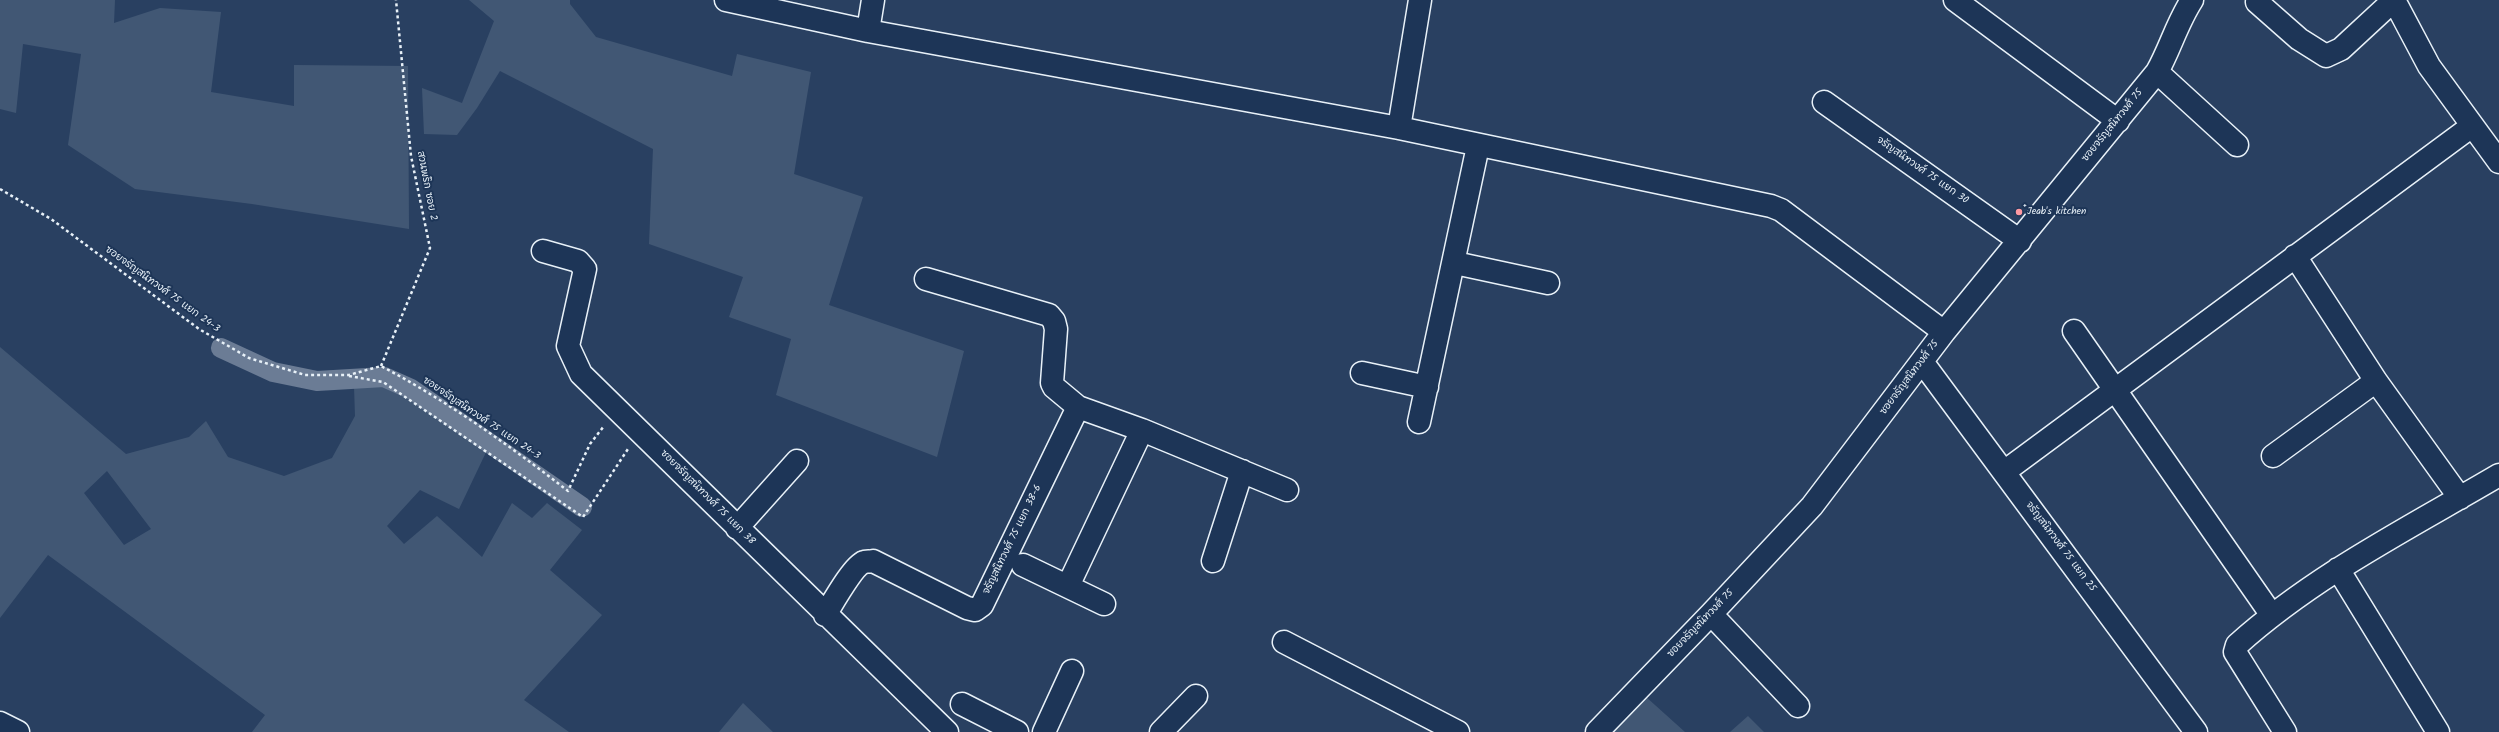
<!DOCTYPE html>
<meta charset="utf-8">
<style>
body{margin:0}
canvas{display:block;background:#294061}
</style>
<canvas width="2499" height="732"></canvas>
<script>
const ctx = document.querySelector('canvas').getContext('2d');
ctx.lineJoin = 'round';
function paint(path, color) { ctx.fillStyle = color; ctx.fill(path, 'evenodd'); }
function strokePath(path, color, width, dash) { ctx.strokeStyle = color; ctx.lineWidth = width; ctx.lineCap = dash ? 'butt' : 'round'; ctx.setLineDash(dash || []); ctx.stroke(path); }
function drawText(font, color, halo, rows, align = 'center') {
  ctx.font = font + ' Kalam,"Playpen Sans Thai",sans-serif'; ctx.lineWidth = 4; ctx.setLineDash([]); ctx.textBaseline = 'middle'; ctx.strokeStyle = halo; ctx.fillStyle = color; for (const [text, x, y, turn = 0] of rows) {
    ctx.save(); ctx.translate(x, y); ctx.rotate((+turn || 0) * Math.PI / 180); ctx.textAlign = isNaN(turn) ? turn : align; if (halo) ctx.strokeText(text, 0, 0); ctx.fillText(text, 0, 0); ctx.restore();
  }
}
const green = new Path2D(`
 M0,0H115L114,23L160,8L221,12L211,92L294,106V65L408,66L409,229L252,204L135,189L68,145L81,54L23,44L16,113L0,109Z
 M469,0H570V4L596,37L732,76L737,54L811,72L794,174L863,197L829,305L964,351L937,457L776,395L791,339L729,317L743,277L649,244L653,149L500,71L477,108L457,135L424,134L422,88L462,103L494,21Z
 M0,347L126,454L189,437L206,421L228,457L284,476L332,458L355,416L354,386L397,385L489,446L459,509L420,490L387,526L404,544L437,516L482,557L512,503L532,518L547,503L582,530L550,570L602,615L524,700L569,732H252L265,715L48,555L0,618ZM107,471L151,529L124,545L84,493Z
 M1645,696L1685,732H1611Z
 M743,703L773,732H719Z
 M1748,716L1764,732H1730Z`);
const canal = new Path2D(`
 M221,348L273,372L317,381L384,377L411,389L582,507`);
const path = new Path2D(`
 M0,189L51,219L199,329L249,358L305,375H349L381,366C447,401 509,445 568,491L590,444L604,426
 M381,366L430,248L411,156L396,0
 M349,376L383,382L583,517L628,449`);
const minor = new Path2D(`
 M726,0L868,31L1399,128L1771,206L1781,210L1944,332
 M1955,0L2118,121
 M2394,0L2429,66L2499,162
 M2257,2L2299,39L2326,56L2341,49L2394,0
 M868,31L873,0
 M2157,72L2237,145
 M1824,102L2020,241
 M1399,128L1420,0
 M543,251L578,261L585,269L568,346L581,374L947,732
 M2295,256L2376,381L2460,498
 M1455,263L1548,283
 M926,279L1049,315L1054,321L1056,329L1052,383L1054,387L1078,407L1142,430L1287,490
 M2074,331L2271,614
 M1923,363L2196,732
 M1362,373L1427,387
 M1419,422L1478,146
 M2273,456L2376,381
 M2004,472L2472,126
 M737,528L797,461
 M1213,561L1242,471
 M1023,565L1104,604
 M2338,569L2438,732
 M1068,586L1142,430
 M1711,614L1798,706
 M825,615C832,604 853,566 864,562C866,561 870,562 873,561L967,608L975,610L982,605L1078,407
 M1284,642L1458,732
 M962,704L1017,732
 M1044,732L1072,671
 M1161,732L1196,696
 M1597,732L1711,614L1812,506L1944,332L2157,72C2170,49 2177,23 2192,0
 M2285,732L2235,652L2237,645C2315,575 2409,528 2499,475`);
const major = new Path2D(`
 M0,723L18,732`);
const markers = [
 [2019,212,4,"#ff9aa2"]
];
const streetNames = [
 ["ซอยจรัญสนิทวงศ์ 75",2113,126,-51],
 ["จรัญสนิทวงศ์ 75 แยก 30",1922,171,35],
 ["สวนพริก ซอย 2",426,186,79],
 ["ซอยจรัญสนิทวงศ์ 75 แยก 24-3",162,290,36],
 ["ซอยจรัญสนิทวงศ์ 75",1910,378,-53],
 ["ซอยจรัญสนิทวงศ์ 75 แยก 24-3",481,419,34],
 ["ซอยจรัญสนิทวงศ์ 75 แยก 38",707,498,45],
 ["จรัญสนิทวงศ์ 75 แยก 38-6",1013,540,-64],
 ["จรัญสนิทวงศ์ 75 แยก 25",2060,547,53],
 ["ซอยจรัญสนิทวงศ์ 75",1701,624,-46]
];
const poiNames = [
 ["๋Jeab's kitchen",2027,212]
];
paint(green, '#415774');
strokePath(canal, '#6b7c95', 20);
strokePath(minor, '#e8f1f8', 25);
strokePath(major, '#e8f1f8', 25);
strokePath(path, '#e8f1f8', 2.5, [3, 3]);
strokePath(minor, '#1d3557', 22);
strokePath(major, '#1d3557', 22);
for (const [x, y, r, color] of markers) { const dot = new Path2D(); dot.arc(x, y, r, 0, 2 * Math.PI); ctx.fillStyle = color; ctx.fill(dot); strokePath(dot, '#1d3557', 1.5); }
drawText('10px', '#e8f1f8', '#1d3557', streetNames);
drawText('10px', '#e8f1f8', '#1d3557', poiNames, 'left');
</script>
